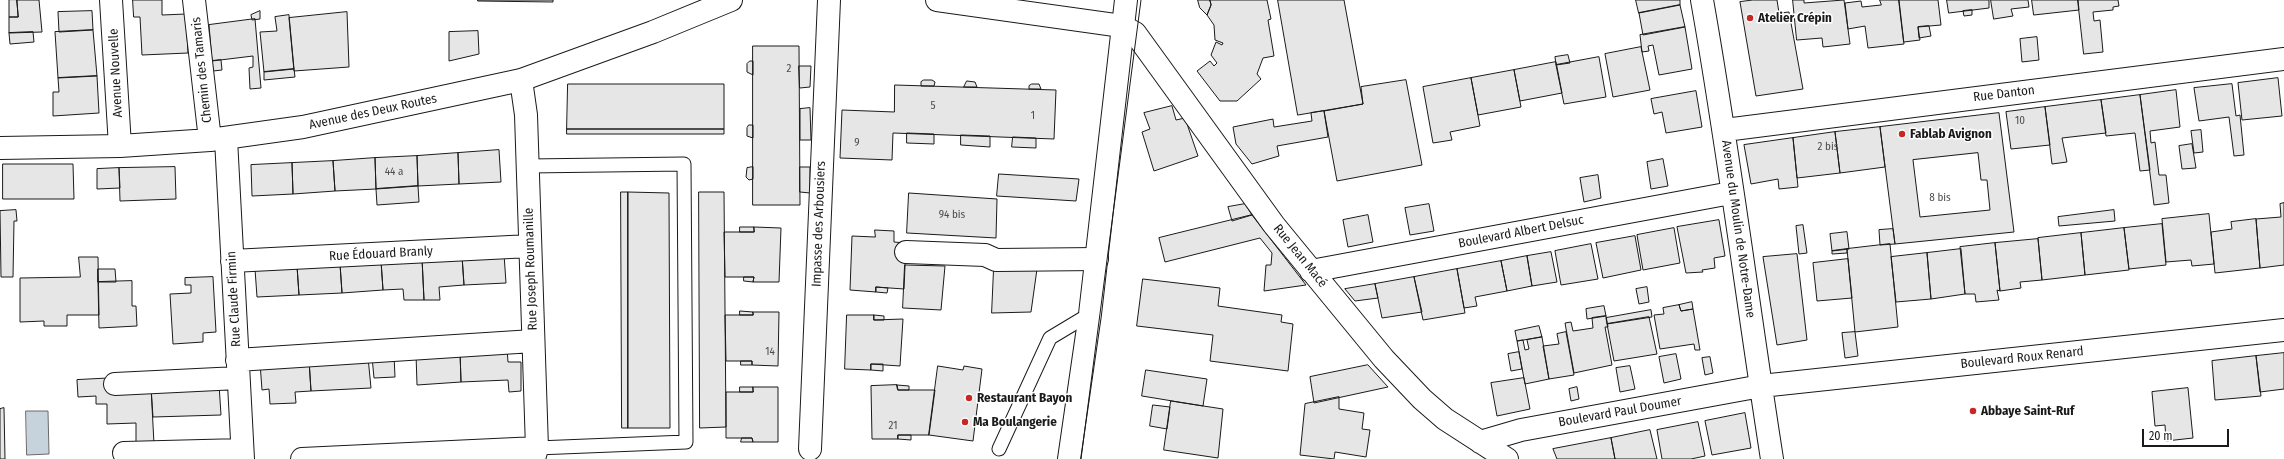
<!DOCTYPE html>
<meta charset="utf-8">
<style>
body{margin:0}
#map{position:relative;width:2284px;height:459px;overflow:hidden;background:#fff;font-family:"Fira Sans Condensed",sans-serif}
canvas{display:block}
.scale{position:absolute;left:2142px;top:429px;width:87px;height:18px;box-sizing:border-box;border:2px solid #1a1a1a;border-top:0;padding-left:5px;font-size:12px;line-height:14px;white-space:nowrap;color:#1a1a1a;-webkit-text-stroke:3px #fff;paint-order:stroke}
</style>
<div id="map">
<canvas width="2284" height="459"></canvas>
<div class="scale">20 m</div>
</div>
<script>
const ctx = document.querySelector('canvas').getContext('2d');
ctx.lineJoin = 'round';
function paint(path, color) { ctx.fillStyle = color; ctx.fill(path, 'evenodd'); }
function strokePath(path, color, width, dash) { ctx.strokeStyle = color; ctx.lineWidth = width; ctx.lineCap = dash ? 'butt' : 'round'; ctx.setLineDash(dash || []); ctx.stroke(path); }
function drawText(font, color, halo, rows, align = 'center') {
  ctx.font = font + ' "Fira Sans Condensed",sans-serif'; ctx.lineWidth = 3; ctx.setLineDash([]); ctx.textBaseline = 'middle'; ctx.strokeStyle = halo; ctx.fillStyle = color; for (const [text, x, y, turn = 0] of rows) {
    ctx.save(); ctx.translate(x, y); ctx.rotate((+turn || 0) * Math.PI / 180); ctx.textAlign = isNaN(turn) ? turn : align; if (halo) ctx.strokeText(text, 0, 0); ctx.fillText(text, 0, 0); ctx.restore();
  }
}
const water = new Path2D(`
 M26,411H48L49,454L27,455Z`);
const building = new Path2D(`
 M17,0H39L42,32L9,33V17H18Z
 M17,0L18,17H9V0Z
 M133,0H162V15L186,14L188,53L142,55L140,17H134Z
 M478,0H553V2L478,1Z
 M1198,0H1210L1211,5L1207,15L1200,8Z
 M1210,0H1267L1271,19L1268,20L1274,56L1263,58L1257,74L1261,79L1237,101H1220L1197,71L1210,61L1214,66L1217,63L1211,55L1216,42L1222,45L1223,43L1215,40L1214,25L1207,15L1211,5Z
 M1278,0H1344L1363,104L1298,115Z
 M1636,0H1680V5L1639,13Z
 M1753,0H1777L1779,13L1789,12L1803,89L1756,96L1740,2Z
 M1793,0H1804V3L1844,0L1850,44L1823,47L1822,38L1797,40Z
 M1880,0H1899L1904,44L1868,48L1865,26L1848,29L1845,3L1861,1L1862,7L1881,5Z
 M1899,0H1938L1941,25L1918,27L1920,40L1904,42Z
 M1947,0H1989V8L1949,13Z
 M1991,0H2028L2029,7L2011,9L2013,16L1994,19Z
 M2032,0H2078L2079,10L2034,15Z
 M2078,0H2118L2119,6L2113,7V10L2093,12L2094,21L2100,20L2103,52L2084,54Z
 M1680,5L1685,27L1643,35L1639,13Z
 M1972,10V15L1964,16L1963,11Z
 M92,11L93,30L59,32L58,12Z
 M260,11V19L252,20L251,15Z
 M347,12L349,67L294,71L289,18Z
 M289,15L294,69L264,72L260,32L277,31L275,17Z
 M255,19L261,88L250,89L249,68L253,67V56L212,61L209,25Z
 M1929,26L1931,36L1919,38L1918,27Z
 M1685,27L1692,69L1659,75L1653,45L1648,46L1649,51L1642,52L1640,35Z
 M93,30L97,76L58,78L55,32Z
 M478,31L479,54L449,61V32Z
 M33,32L34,42L10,44L9,33Z
 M2037,37L2039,60L2022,62L2020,39Z
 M753,46H799L800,205H753Z
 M1641,47L1650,90L1613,97L1605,54Z
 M1568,55L1570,63L1556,65L1555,57Z
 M1599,57L1606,97L1564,104L1556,65Z
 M221,60L222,70L213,71L212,61Z
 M750,61H753V75L747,72V64Z
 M1556,62L1562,93L1520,101L1514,70Z
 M799,66H811L810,87L800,88Z
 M294,69L295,77L264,80V72Z
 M1514,70L1521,107L1478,115L1471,78Z
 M97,76L99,113L53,116V92H59L58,78Z
 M1471,78L1480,126L1450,132L1452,140L1433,143L1423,87Z
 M2278,78L2282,116L2242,120L2238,83Z
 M924,80H932L935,82L934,86H921V82Z
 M1406,80L1422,165L1337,181L1324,111L1363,104L1361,87Z
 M967,81L975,82L977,87H964Z
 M568,84H724V129H567Z
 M1032,84H1039L1041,89H1029V86Z
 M2232,84L2236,116L2240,115L2244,155L2234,156L2229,117L2199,121L2194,88Z
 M895,85L1056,90L1054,139L893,133L892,160L840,158L842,110L894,112Z
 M2176,90L2180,127L2150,131L2151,143L2155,142L2159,175H2166L2169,203L2154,205L2140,95Z
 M1696,91L1702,127L1666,133L1662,112L1654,114L1651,99Z
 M2140,95L2150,170L2140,171L2135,133L2106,136L2101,100Z
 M2101,100L2106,133L2062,138L2067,162L2052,164L2045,107Z
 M1172,106L1176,120L1185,118L1198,156L1154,171L1142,132L1150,129L1144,113Z
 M2045,107L2050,145L2011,149L2006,112Z
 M810,108L811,140H800V109Z
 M1324,111L1328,137L1277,146L1279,156L1252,164L1236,144L1233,127L1273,119L1274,127L1312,121L1311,113Z
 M1999,113L2014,232L1895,244L1880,127ZM1978,153L1981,180H1987L1990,210L1920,217L1913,160Z
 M749,125H753V138L747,136V128Z
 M1880,127L1885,167L1840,173L1835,132Z
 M567,129H724V134H567Z
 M2201,130L2203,152L2194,153L2191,131Z
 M1835,132L1840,173L1797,178L1793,138Z
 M907,133L934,134V144L907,143Z
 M961,135L990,136V147L961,145Z
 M1013,137L1036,138V148L1012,147Z
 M1793,138L1798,187L1779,189L1778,179L1751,184L1744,145Z
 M2192,144L2196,168L2182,169L2179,146Z
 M499,150L501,182L459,184L458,153Z
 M458,153L459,184L418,186L417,156Z
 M417,156L418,186L376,189L375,158Z
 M375,158L376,189L335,191L333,161Z
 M1663,159L1668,186L1651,189L1647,162Z
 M333,161L335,191L293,194L292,163Z
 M292,163L293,194L252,196L251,165Z
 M3,164H73L74,199H3Z
 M175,167L176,199L120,201L119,168Z
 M753,167V179L749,180L746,177L747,168Z
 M800,167H810V193L800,192Z
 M119,168L120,188L97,189V169Z
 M999,174L1079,179L1076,201L997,196Z
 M1598,175L1601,198L1584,202L1580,178Z
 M418,186L419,202L377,205L376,189Z
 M621,192H628V428H622Z
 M628,192L669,193L670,428H628Z
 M699,192H724L726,427L700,428Z
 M909,193L997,199L996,238L907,233Z
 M2284,203V265L2260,268L2256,219L2281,217L2280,204Z
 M1245,204L1252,215L1232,221L1228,207Z
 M1429,204L1434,231L1410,235L1405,208Z
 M16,210L17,221H14L13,277H1L0,211Z
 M2114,210L2115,221L2059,226L2058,217Z
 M2209,214L2214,264L2192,266L2191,260L2166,262L2162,219Z
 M1252,215L1306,285L1264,291L1266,265H1271L1272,253L1260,238L1165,262L1159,238Z
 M1368,215L1373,242L1348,247L1343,220Z
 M2256,219L2260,268L2215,273L2211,232L2232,229L2231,222Z
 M1719,220L1725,256L1714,258L1715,268L1702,270L1703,272L1686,273L1677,227Z
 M2162,224L2166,265L2129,269L2124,228Z
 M1803,225L1807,253L1799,254L1796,226Z
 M740,227H754V232H740Z
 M754,227L781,228L779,282H753L754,277H725L724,232H754Z
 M1674,228L1680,263L1643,270L1637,235Z
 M2124,228L2129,270L2085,275L2081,233Z
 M1893,229L1895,244L1880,245L1879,230Z
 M875,230L894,231V242L906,243L904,289L876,287V292L850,290L852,236L875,237Z
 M1847,232L1849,249L1832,251L1830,234Z
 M2081,233L2085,275L2042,280L2038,238Z
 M1635,236L1641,270L1603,278L1596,243Z
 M2038,239L2042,280L2020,282L2021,288L2000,291L1995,243Z
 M1995,243L2000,291L1997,290L1999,300L1976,302L1975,294H1965L1960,247Z
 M1591,244L1598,279L1561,285L1555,251Z
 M1890,244L1898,327L1855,332L1847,249Z
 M1847,249V253L1832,254V251Z
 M1961,249L1965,294L1931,299L1927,253Z
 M1551,252L1557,282L1532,286L1527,256Z
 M1927,253L1931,299L1896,302L1891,257Z
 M504,254L506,283L464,285L462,256Z
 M1797,254L1807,340L1777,345L1763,257Z
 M462,256L464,285L439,287L440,300H424L422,258Z
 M1527,256L1532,286L1507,291L1501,261Z
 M79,257H98L99,315H67V326H44V321L20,322V278L80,277Z
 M422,258L424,300H404L403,289L383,290L381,261Z
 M1848,259L1852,298L1817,301L1813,263Z
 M381,261L383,290L342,293L340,264Z
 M1501,261L1507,291L1475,297L1477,306L1464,308L1457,269Z
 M340,264L342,293L299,295L297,266Z
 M905,265L945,266L941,310L903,308Z
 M297,266L299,295L257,297L255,269Z
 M994,268L1037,269L1031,312L992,313Z
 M98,269H115L116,282H98Z
 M1457,269L1465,313L1423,320L1414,277Z
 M213,277L216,332L203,333V342L173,344L170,294L191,293V285H185V278Z
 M744,277H754L753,282L744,281Z
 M1414,277L1422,312L1382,318L1375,284Z
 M1143,279L1220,288L1218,306L1282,315L1281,322L1293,324L1288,371L1210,361L1213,335L1137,326Z
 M132,281V306H136L137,326L99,328L98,282Z
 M1375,284L1378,298L1355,301L1345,289Z
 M876,287L888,288L887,293L876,292Z
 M1647,287L1649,302L1639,304L1636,289Z
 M1692,302L1693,309L1681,311L1679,305Z
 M1679,305L1681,311L1693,309L1700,350H1695L1694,344L1660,349L1654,315L1664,314L1663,308Z
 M1604,306L1606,316L1587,319L1586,309Z
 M1651,310L1652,317L1607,324L1606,318Z
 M740,311L753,312V315H740Z
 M753,312H779L778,366L752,365V361H726L725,315H753Z
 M847,315H874V320L903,319L900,366L871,364V370L845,369Z
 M874,315L884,316V320H874Z
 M1606,316L1608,327H1605L1612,365L1574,373L1565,323L1571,322L1573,331L1593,328L1592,318Z
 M1649,317L1657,354L1614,361L1607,324Z
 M1539,326L1542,337L1517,341L1515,331Z
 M1566,332L1574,375L1549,379L1543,346L1559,344L1557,334Z
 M1855,332L1858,356L1845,358L1842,333Z
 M1542,337L1549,379L1525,384L1517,341L1523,340L1525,350L1529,349L1527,340Z
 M507,348L508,362H521V391L509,392L508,380L461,382L460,351Z
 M460,351L461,382L417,385L416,354Z
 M1519,352L1522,369L1511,371L1508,354Z
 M2284,353V389L2260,392L2256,356Z
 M1676,354L1681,379L1664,383L1659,357Z
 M394,355L395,377L374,378L372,357Z
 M2256,356L2261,396L2215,400L2212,361Z
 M368,357L371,388L311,391L309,360Z
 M1710,357L1713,373L1705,375L1702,358Z
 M309,360L311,391L295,392L296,403L270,404L269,389L262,390L260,363Z
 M741,361H752V365H741Z
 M871,364H883V371L871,370Z
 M1368,365L1388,387L1314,403L1310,377Z
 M938,366L963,370L964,366L982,369L973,441L929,435Z
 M1630,366L1635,389L1620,392L1616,368Z
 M1146,370L1207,379L1203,406L1142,396Z
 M110,378L151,387L154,444L136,445V423L107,424V404H96V396L78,397L77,380Z
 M1524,378L1530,409L1497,416L1491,383Z
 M219,384L221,415L153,417L151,387Z
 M897,385L898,390H935L929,435H898V439H872L871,386Z
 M897,385L909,386V390H898Z
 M740,387H753V392H740Z
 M753,387H778V442H753L752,438H726V392H753Z
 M1577,387L1579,399L1571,401L1569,389Z
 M2188,388L2193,438L2166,441L2165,425L2155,426L2152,392Z
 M1339,397V409L1364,413L1362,429L1370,430L1366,457L1335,452L1334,459L1300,455L1305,404Z
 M1171,401L1223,409L1218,458L1164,450Z
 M1153,405L1170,407L1167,429L1150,426Z
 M4,408L5,459H0V409Z
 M1745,413L1751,448L1712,455L1705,421Z
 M1698,422L1705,456L1691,459H1662L1657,430Z
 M1650,430L1657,459H1615L1611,438Z
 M898,435H911V440L898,439Z
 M742,438H752L753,442H741Z
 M1611,438L1615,459H1557L1553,449Z`);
const service = new Path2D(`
 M528,166L684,164L686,442L537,448
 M999,449L1050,338L1090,314`);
const minor = new Path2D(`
 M111,0L120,146
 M194,0L210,140
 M937,0L1122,26L1135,33L1274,225L1384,359L1422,399L1445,419L1507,459
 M1702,0C1729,152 1748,306 1772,459
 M521,80L526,115L537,448L534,459
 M1725,130L2284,59
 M226,139L243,459
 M0,148L120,146L210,140L303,127L521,80L653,32L731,0
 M906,252L985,255L996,260L1097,259
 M232,261L530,246
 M1311,271L1731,193
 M237,360L533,341
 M115,384L238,378
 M1480,442L1521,430L1761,386L2284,330
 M810,449L829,0
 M124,453L242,450
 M302,459L537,448`);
const tertiary = new Path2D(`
 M1069,459L1090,314L1126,0`);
const tram = new Path2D(`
 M1081,459L1141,0`);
const markers = [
 [1750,18,4,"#c62828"],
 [1902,134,4,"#c62828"],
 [969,398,4,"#c62828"],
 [1973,411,4,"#c62828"],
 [965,422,4,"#c62828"]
];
const numberNames = [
 ["2",789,69],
 ["5",933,106],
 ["1",1033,116],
 ["10",2020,121],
 ["9",857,143],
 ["2 bis",1828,147],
 ["44 a",394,172],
 ["8 bis",1940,198],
 ["94 bis",952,215],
 ["14",770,352],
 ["21",893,426]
];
const poiNames = [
 ["Atelier Crépin",1758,18],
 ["Fablab Avignon",1910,134],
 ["Restaurant Bayon",977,398],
 ["Abbaye Saint-Ruf",1981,411],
 ["Ma Boulangerie",973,422]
];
const streetNames = [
 ["Chemin des Tamaris",202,70,-96],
 ["Avenue Nouvelle",116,73,-93],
 ["Rue Danton",2004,94,-7],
 ["Avenue des Deux Routes",373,112,-12],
 ["Impasse des Arbousiers",819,224,-88],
 ["Avenue du Moulin de Notre-Dame",1738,229,82],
 ["Boulevard Albert Delsuc",1521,232,-11],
 ["Rue Édouard Branly",381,254,-3],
 ["Rue Jean Macé",1300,256,51],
 ["Rue Joseph Roumanille",531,269,-92],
 ["Rue Claude Firmin",234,299,-93],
 ["Boulevard Roux Renard",2022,358,-6],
 ["Boulevard Paul Doumer",1620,412,-10]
];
paint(water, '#c6d2dc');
strokePath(water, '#6a6a6a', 1);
paint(building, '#e6e6e6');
strokePath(building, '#1a1a1a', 1);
strokePath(service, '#1a1a1a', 15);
strokePath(minor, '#1a1a1a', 24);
strokePath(tertiary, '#1a1a1a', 24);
strokePath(service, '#fff', 13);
strokePath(minor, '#fff', 22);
strokePath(tertiary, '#fff', 22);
strokePath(tram, '#1a1a1a', 1);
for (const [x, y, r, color] of markers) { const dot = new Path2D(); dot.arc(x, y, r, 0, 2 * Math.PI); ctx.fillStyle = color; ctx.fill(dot); strokePath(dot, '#fff', 1.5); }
drawText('11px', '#4d4d4d', null, numberNames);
drawText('bold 13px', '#1a1a1a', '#fff', poiNames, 'left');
drawText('13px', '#1a1a1a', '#fff', streetNames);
</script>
